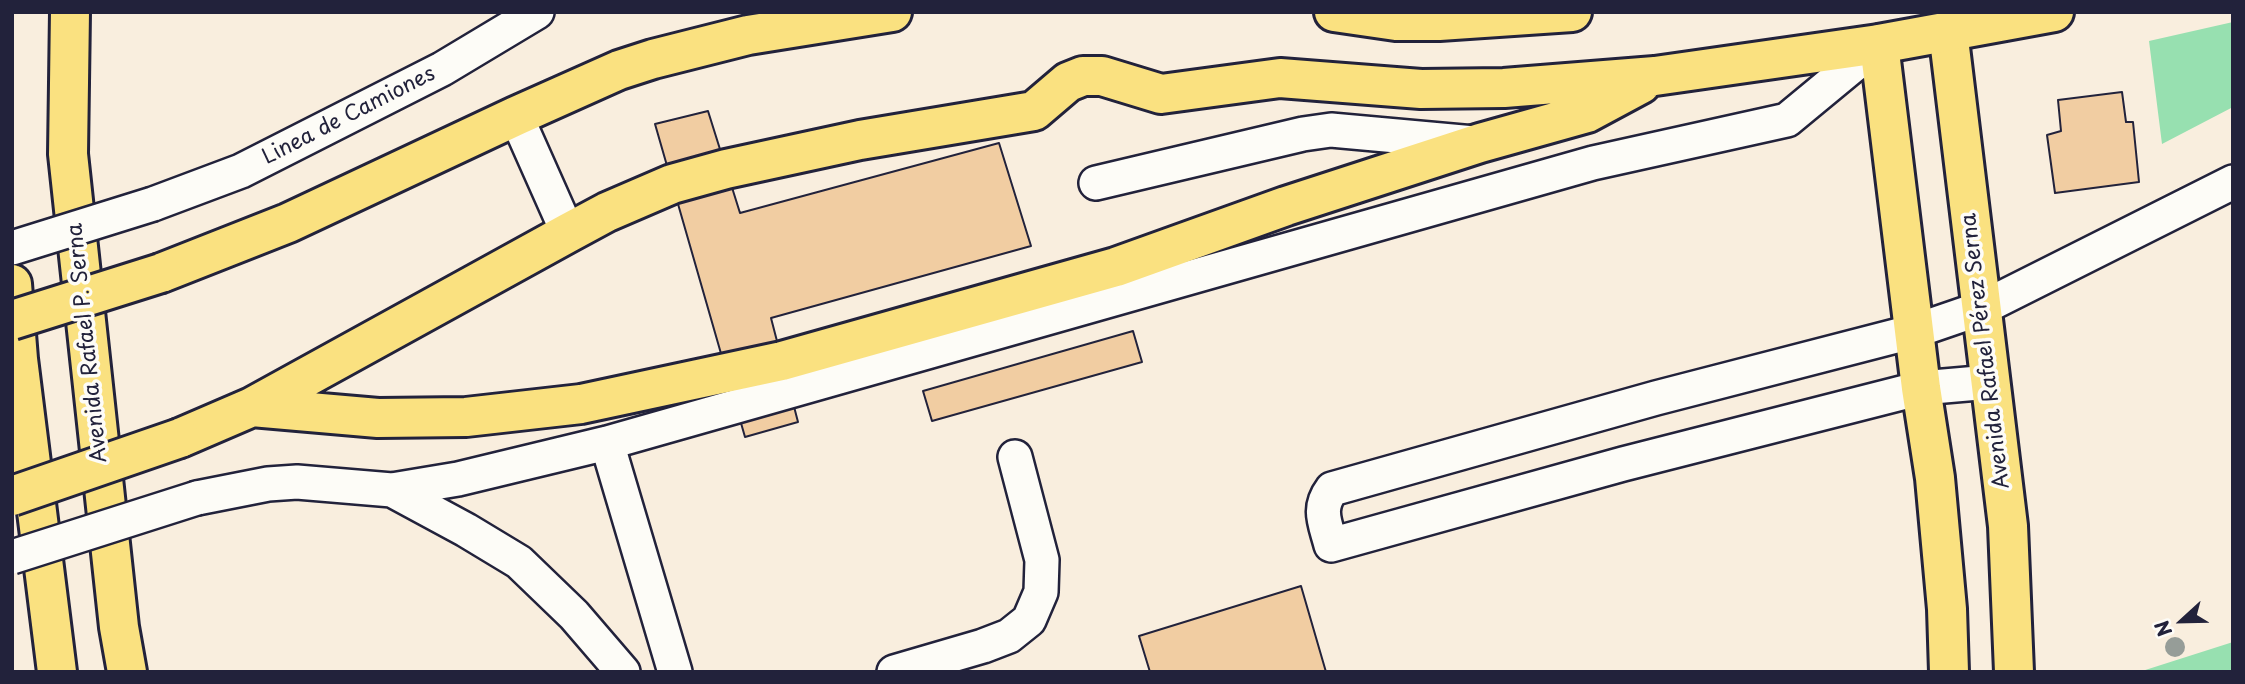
<!DOCTYPE html>
<meta charset="utf-8">
<style>
body{margin:0}
#map{position:relative;width:2245px;height:684px;overflow:hidden;background:#f9eede;font-family:"Playpen Sans",sans-serif}
canvas{display:block}
.frame{position:absolute;inset:0;border:14px solid #22223b;pointer-events:none}
.north{position:absolute;left:2147px;top:586px;width:70px;height:70px;-webkit-text-stroke:5px #fdfcf7;paint-order:stroke;rotate:248deg;font-size:19px;font-weight:700;line-height:28px;text-align:center;color:#22223b}
.north::after{content:'';display:block;margin:auto;width:24px;height:32px;background:#22223b;clip-path:polygon(50% 0,100% 100%,50% 72%,0 100%)}
</style>
<div id="map">
<canvas width="2245" height="684"></canvas>
<div class="frame"></div>
<div class="north">N</div>
</div>
<script>
const ctx = document.querySelector('canvas').getContext('2d');
ctx.lineJoin = 'round';
function paint(path, color) { ctx.fillStyle = color; ctx.fill(path, 'evenodd'); }
function strokePath(path, color, width, dash) { ctx.strokeStyle = color; ctx.lineWidth = width; ctx.lineCap = dash ? 'butt' : 'round'; ctx.setLineDash(dash || []); ctx.stroke(path); }
function drawText(font, color, halo, rows, align = 'center') {
  ctx.font = font + ' "Playpen Sans",sans-serif'; ctx.lineWidth = 7; ctx.setLineDash([]); ctx.textBaseline = 'middle'; ctx.strokeStyle = halo; ctx.fillStyle = color; for (const [text, x, y, turn = 0] of rows) {
    ctx.save(); ctx.translate(x, y); ctx.rotate((+turn || 0) * Math.PI / 180); ctx.textAlign = isNaN(turn) ? turn : align; if (halo) ctx.strokeText(text, 0, 0); ctx.fillText(text, 0, 0); ctx.restore();
  }
}
const green = new Path2D(`
 M2233,22V107L2162,144L2149,41Z
 M2233,642V672H2139Z`);
const building = new Path2D(`
 M2122,92L2126,122H2133L2139,182L2055,193L2047,135L2061,131L2058,100Z
 M708,111L740,213L999,143L1031,246L771,318L798,422L745,437L655,124Z
 M1133,331L1142,362L932,421L923,391Z
 M1301,586L1326,672H1150L1139,636Z`);
const minor = new Path2D(`
 M516,116L568,233
 M1096,183L1303,134L1331,130L1474,143
 M153,204L241,171L442,69L537,12
 M1990,382L1921,388L1623,464L1331,545C1325,522 1317,509 1332,489L1656,398L1915,331L1982,308L2233,182
 M607,443L675,672
 M392,490L458,479L607,443L1593,163L1787,120L1879,44
 M197,498L268,484L297,482L392,490L466,530L519,562L574,615L623,672
 M894,672L983,646L1009,636L1029,620L1041,592L1042,560L1015,457`);
const major = new Path2D(`
 M1948,31L2008,526L2014,672
 M1879,44L1921,388L1935,478L1947,609L1949,672`);
const highway = new Path2D(`
 M70,12L68,154L119,627L127,672
 M1334,12L1396,21H1439L1572,12
 M161,273L288,223L516,116L619,70L653,59L748,35L892,12
 M12,284L18,359L57,672
 M252,407L378,418L466,417L581,404L782,361L1116,267L1286,206L1480,143L1587,113L1641,84
 M180,438L252,407L568,233L607,212L672,184L726,169L860,140L1034,111L1068,82L1083,76H1102L1161,94L1280,78L1421,89L1504,88L1655,76L1879,44L2054,12`);
const minorBridge = new Path2D(`
 M12,248L153,204
 M12,557L197,498`);
const highwayBridge = new Path2D(`
 M12,320L161,273
 M12,496L180,438`);
const trees = [
 [2175,647]
];
const streetNames = [
 ["Linea de Camiones",349,116,-27],
 ["Avenida Rafael P. Serna",88,343,-96],
 ["Avenida Rafael Pérez Serna",1986,351,-97]
];
paint(green, '#97e0b0');
paint(building, '#f1cda2');
strokePath(building, '#22223b', 2);
strokePath(minor, '#22223b', 38);
strokePath(major, '#22223b', 44);
strokePath(highway, '#22223b', 44);
strokePath(minor, '#fdfcf7', 33);
strokePath(major, '#fae180', 38);
strokePath(highway, '#fae180', 38);
strokePath(minorBridge, '#22223b', 38, []);
strokePath(highwayBridge, '#22223b', 44, []);
strokePath(minorBridge, '#fdfcf7', 33);
strokePath(highwayBridge, '#fae180', 38);
ctx.fillStyle = '#969d98';
for (const [x, y] of trees) { ctx.beginPath(); ctx.arc(x, y, 10, 0, 2 * Math.PI); ctx.fill(); }
drawText('21px', '#22223b', '#fdfcf7', streetNames);
</script>
